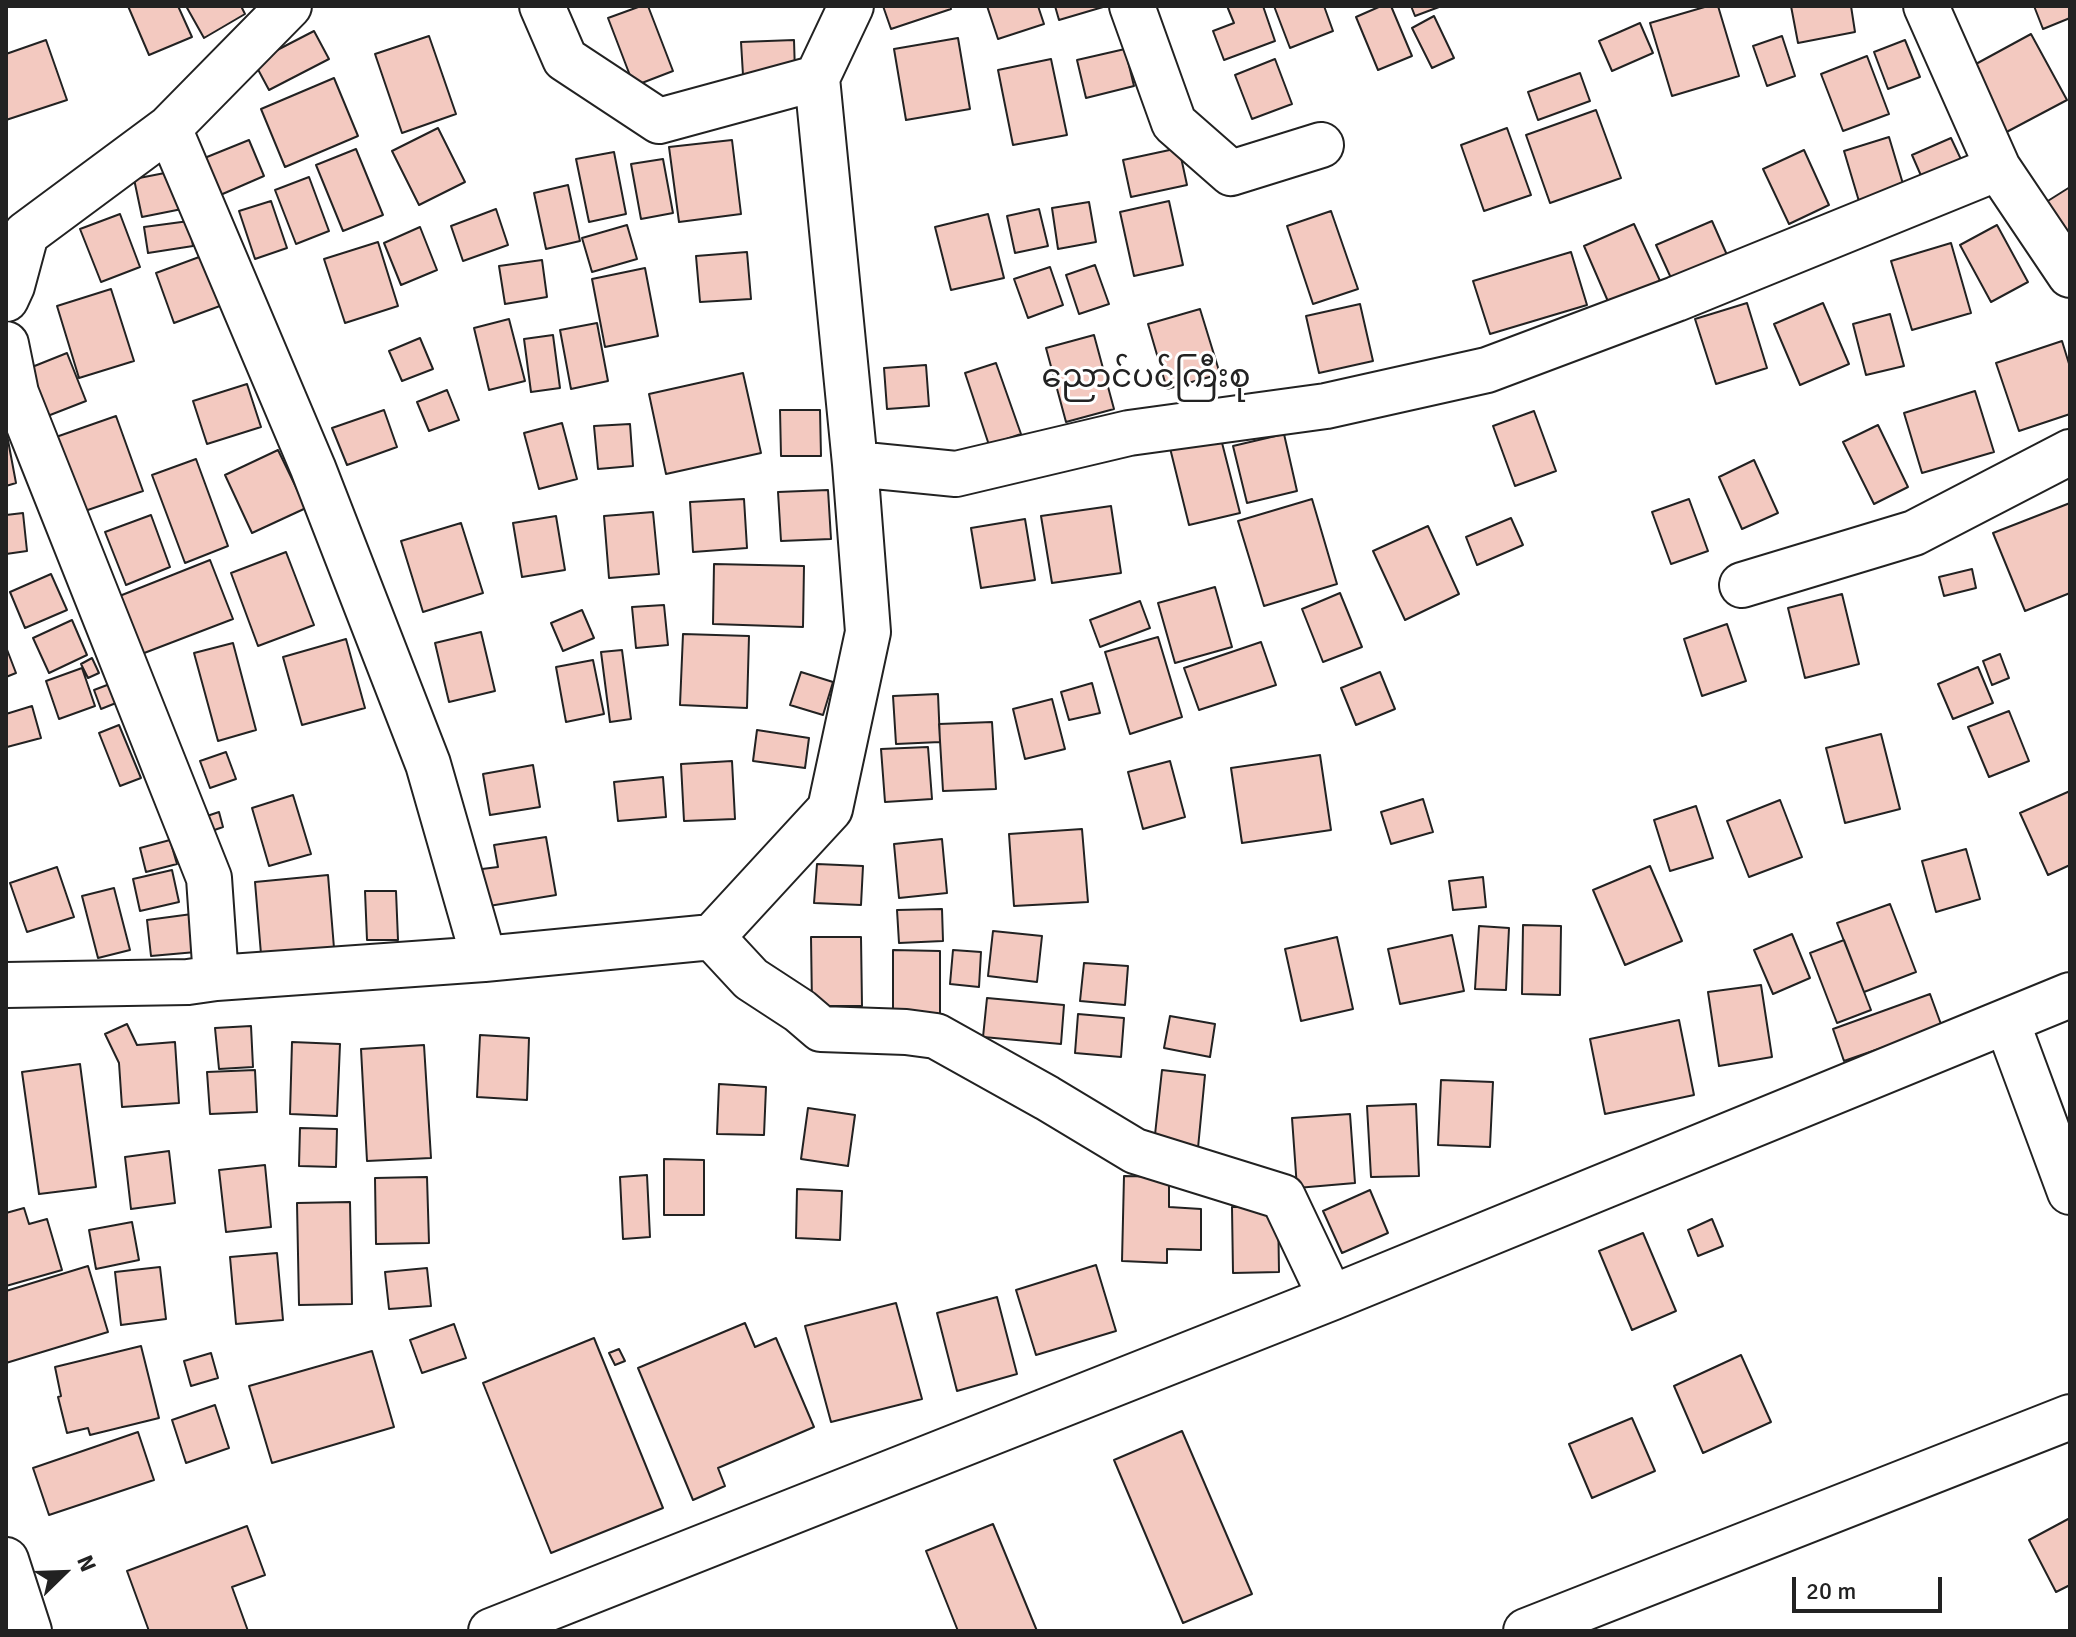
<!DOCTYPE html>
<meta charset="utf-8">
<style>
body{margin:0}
#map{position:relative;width:2076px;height:1637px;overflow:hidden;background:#fff;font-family:Signika,sans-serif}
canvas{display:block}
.frame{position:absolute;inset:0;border:8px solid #222;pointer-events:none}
.north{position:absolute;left:24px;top:1533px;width:80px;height:80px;-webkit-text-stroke:6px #fff;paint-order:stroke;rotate:67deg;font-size:22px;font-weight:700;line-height:32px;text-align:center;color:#222}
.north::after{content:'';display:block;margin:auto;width:28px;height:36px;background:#222;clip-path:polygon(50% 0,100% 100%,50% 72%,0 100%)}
.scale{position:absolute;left:1792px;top:1577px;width:150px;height:36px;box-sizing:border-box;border:4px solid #222;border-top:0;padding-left:10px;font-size:24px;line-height:28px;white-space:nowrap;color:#222;-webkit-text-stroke:6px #fff;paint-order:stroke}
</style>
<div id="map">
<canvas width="2076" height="1637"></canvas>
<div class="frame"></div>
<div class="north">N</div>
<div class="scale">20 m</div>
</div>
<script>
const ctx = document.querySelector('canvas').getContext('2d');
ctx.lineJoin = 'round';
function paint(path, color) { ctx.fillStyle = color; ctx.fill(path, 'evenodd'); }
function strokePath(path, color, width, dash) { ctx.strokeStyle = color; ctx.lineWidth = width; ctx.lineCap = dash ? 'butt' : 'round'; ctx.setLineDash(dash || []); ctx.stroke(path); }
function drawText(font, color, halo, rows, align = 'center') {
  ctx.font = font + ' Signika,"Noto Sans Myanmar",sans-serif'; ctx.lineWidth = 6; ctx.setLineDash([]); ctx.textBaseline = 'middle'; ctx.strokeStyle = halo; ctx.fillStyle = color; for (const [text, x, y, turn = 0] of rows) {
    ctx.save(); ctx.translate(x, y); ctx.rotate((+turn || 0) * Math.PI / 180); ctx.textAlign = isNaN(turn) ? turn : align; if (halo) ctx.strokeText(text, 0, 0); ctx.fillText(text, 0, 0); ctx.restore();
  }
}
const building = new Path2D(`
 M128,6H178L192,37L149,55Z
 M186,6H241L245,14L204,38Z
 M641,6H648L673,71L634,86L608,18Z
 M883,6H950L951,9L891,29Z
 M987,6H1038L1044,24L998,39Z
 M1055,6H1102L1103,7L1059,20Z
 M1227,6H1263L1275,41L1224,60L1213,31L1234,23Z
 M1274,6H1324L1333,31L1290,48Z
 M1381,6H1391L1412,56L1378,70L1356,17Z
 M1411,6H1438L1439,7L1415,16Z
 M1708,6H1718L1739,76L1672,96L1650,23Z
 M1791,6H1851L1855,32L1798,43Z
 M2034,6H2070V18L2043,29Z
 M1434,16L1454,58L1432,68L1412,28Z
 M1640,23L1653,53L1612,71L1599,41Z
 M314,31L329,59L269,90L254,62Z
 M2031,34L2067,100L1999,136L1963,71Z
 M429,36L456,114L402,133L375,54Z
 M1782,36L1795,76L1767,86L1753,46Z
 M958,38L970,109L906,120L894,49Z
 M46,40L67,100L6,120V54Z
 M794,40L795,73L743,75L741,42Z
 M1905,40L1920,77L1888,89L1874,52Z
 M1125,49L1134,86L1086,98L1077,60Z
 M1867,56L1889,114L1843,131L1821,74Z
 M1051,59L1067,135L1013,145L998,70Z
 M1275,59L1292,104L1252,119L1235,75Z
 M1580,73L1590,101L1538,120L1528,92Z
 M334,78L358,136L285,167L261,109Z
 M1596,110L1621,178L1550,203L1526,135Z
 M438,128L465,182L419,205L392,151Z
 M1507,128L1531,195L1484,211L1461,145Z
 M1889,137L1906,194L1861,208L1844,151Z
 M1951,138L1966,170L1926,187L1912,155Z
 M249,140L264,176L218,196L202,159Z
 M732,140L741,214L679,222L669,147Z
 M1179,148L1187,185L1131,197L1123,160Z
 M356,149L383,215L343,231L316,165Z
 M1804,150L1829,205L1789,224L1763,169Z
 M614,152L626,214L589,222L576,159Z
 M663,159L673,213L641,219L631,164Z
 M175,171L182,209L142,217L134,179Z
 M309,177L329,231L296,244L275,190Z
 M568,185L580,241L546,249L534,193Z
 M2070,187V247L2043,204Z
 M271,201L287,248L255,259L239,211Z
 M1169,201L1183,265L1134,276L1120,212Z
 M1089,202L1096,242L1058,249L1052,208Z
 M496,209L508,245L463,261L451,226Z
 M1039,209L1048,246L1015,253L1007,216Z
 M1331,211L1358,289L1313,304L1287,226Z
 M120,214L140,267L101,282L80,229Z
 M988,214L1004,278L951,290L935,227Z
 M189,221L193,246L148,253L144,227Z
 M1712,221L1731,264L1676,289L1656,245Z
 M1634,224L1661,283L1610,306L1584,246Z
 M627,225L637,259L592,272L582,238Z
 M1997,225L2028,282L1991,302L1960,245Z
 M420,227L437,270L401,285L384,243Z
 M378,242L398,306L345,323L324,259Z
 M1951,243L1971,313L1912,330L1891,261Z
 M747,252L751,299L700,302L696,256Z
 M1571,252L1587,305L1490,334L1473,281Z
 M210,253L228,303L174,323L156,273Z
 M542,260L547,297L505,304L499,266Z
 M1095,265L1109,304L1079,314L1066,275Z
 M1050,267L1063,305L1028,318L1014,279Z
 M645,268L658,336L605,347L592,279Z
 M111,289L134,361L79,378L57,306Z
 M1747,303L1767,368L1716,384L1695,319Z
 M1823,303L1849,364L1800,385L1774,324Z
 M1360,304L1373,361L1319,373L1306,316Z
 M1200,309L1220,374L1167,389L1148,324Z
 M1890,314L1904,366L1866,375L1853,324Z
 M509,319L525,381L489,390L474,328Z
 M597,323L608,381L571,389L560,330Z
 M553,335L560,388L531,392L524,339Z
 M1094,335L1114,409L1066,422L1046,348Z
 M420,338L433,369L402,381L389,351Z
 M2062,341L2070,367V414L2019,431L1996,363Z
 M67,353L86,401L45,417L27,369Z
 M996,363L1021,434L989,445L965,373Z
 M926,365L929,406L887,409L884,368Z
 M743,373L761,453L666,474L649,394Z
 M247,384L261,427L207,444L193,401Z
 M447,390L459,420L429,431L417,402Z
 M1975,391L1994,452L1922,473L1904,413Z
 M384,410L397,447L347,465L332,428Z
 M780,410H820L821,456H781Z
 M1534,411L1556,471L1515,486L1493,426Z
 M116,416L143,491L82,512L56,437Z
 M562,423L577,479L539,489L524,433Z
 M630,424L633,466L598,469L594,426Z
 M1878,425L1908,487L1874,504L1843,442Z
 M1284,434L1297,491L1247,503L1233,446Z
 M7,435L16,483L6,486V435Z
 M1220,435L1240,513L1189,525L1170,448Z
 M278,450L306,508L252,533L225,475Z
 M196,459L228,546L185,563L152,475Z
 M1754,460L1778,513L1742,529L1719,477Z
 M828,490L831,539L781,541L778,492Z
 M744,499L747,548L693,552L690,502Z
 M1312,499L1337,584L1264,606L1238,521Z
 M1689,499L1708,551L1671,564L1652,512Z
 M2070,503V593L2025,611L1993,533Z
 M1111,506L1121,573L1052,583L1041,516Z
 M653,512L659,574L609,578L604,516Z
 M23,513L27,551L6,554V515Z
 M151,515L170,567L126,585L105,532Z
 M556,516L565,570L522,577L513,523Z
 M1511,518L1523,545L1477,565L1466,537Z
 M1025,519L1035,580L981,588L971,528Z
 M461,523L483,593L423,612L401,541Z
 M1428,526L1459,594L1405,620L1373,551Z
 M286,552L314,625L258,646L231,573Z
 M210,560L233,619L139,655L117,597Z
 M714,564L804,566L803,627L713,624Z
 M1972,569L1976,588L1944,596L1939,577Z
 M51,574L67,610L25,628L10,592Z
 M1215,587L1232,647L1175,663L1158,603Z
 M1340,593L1362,647L1323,662L1302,609Z
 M1842,594L1859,664L1805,678L1788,608Z
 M1140,601L1150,628L1100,647L1090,620Z
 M664,605L668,645L636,648L632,607Z
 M582,610L594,638L563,651L551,623Z
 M72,620L87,655L49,673L33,638Z
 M1727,624L1746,681L1702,696L1684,639Z
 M481,632L495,691L449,702L435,643Z
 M683,634L749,636L747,708L680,705Z
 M1158,637L1182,717L1130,734L1105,652Z
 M346,639L365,708L302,725L283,657Z
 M1261,642L1276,685L1199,710L1184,668Z
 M233,643L256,730L218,741L194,653Z
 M6,647L16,673L6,677Z
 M622,650L631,719L610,722L601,652Z
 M2000,654L2009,678L1992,685L1983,661Z
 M92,658L99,673L88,678L81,664Z
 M593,660L604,714L566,722L556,667Z
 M1978,667L1993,703L1953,719L1938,684Z
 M82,668L95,706L59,719L46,681Z
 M801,672L833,682L823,715L790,705Z
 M1380,672L1395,709L1356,725L1341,688Z
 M115,682L121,701L101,709L94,690Z
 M1092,683L1100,713L1069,720L1061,692Z
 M938,694L940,742L896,744L893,696Z
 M1052,699L1065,749L1025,759L1013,709Z
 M32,706L41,738L7,747L6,714Z
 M2009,711L2029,761L1989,777L1968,727Z
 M992,722L996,789L943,791L939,724Z
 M119,725L141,778L120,786L99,733Z
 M757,730L809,738L805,768L753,761Z
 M1881,734L1900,809L1845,823L1826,748Z
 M928,747L932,799L885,802L881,749Z
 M226,752L236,779L210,788L200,761Z
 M1320,755L1331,830L1242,843L1231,768Z
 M732,761L735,819L684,821L681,764Z
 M1170,761L1185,817L1143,829L1128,772Z
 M533,765L540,807L490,815L483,774Z
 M663,777L666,817L618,821L614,782Z
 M2070,791V865L2048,875L2020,813Z
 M293,795L311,854L269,866L252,808Z
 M1423,799L1433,832L1391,844L1381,812Z
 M1780,800L1802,857L1749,877L1727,821Z
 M1696,806L1713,858L1670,871L1654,820Z
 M219,812L223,827L203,834L198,819Z
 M1082,829L1088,902L1014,906L1009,834Z
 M546,837L556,895L489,906L482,869L498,867L494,845Z
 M942,839L947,893L899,898L894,844Z
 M170,840L177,864L146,872L140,848Z
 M1966,849L1980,899L1936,912L1922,861Z
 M817,864L863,866L861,905L814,903Z
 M1650,866L1682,941L1625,965L1593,890Z
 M57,867L74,917L27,932L10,883Z
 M172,870L179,902L140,911L133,879Z
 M328,875L334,948L261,954L255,882Z
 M1483,877L1486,907L1453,910L1449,881Z
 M114,888L130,950L98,958L82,896Z
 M365,891H396L398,940H367Z
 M1890,904L1916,972L1864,992L1837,923Z
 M942,909L943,941L899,943L897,910Z
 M192,914L196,952L151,956L147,920Z
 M1523,925L1561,926L1560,995L1522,994Z
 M1479,926L1509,928L1506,990L1475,989Z
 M993,931L1042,936L1037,982L988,976Z
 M1792,934L1810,978L1773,994L1754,950Z
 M1452,935L1464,991L1400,1004L1388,949Z
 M811,937H861L862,1006H812Z
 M1337,937L1353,1009L1301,1021L1285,949Z
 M1844,940L1871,1010L1837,1023L1810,953Z
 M893,950L940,951V1016H893Z
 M953,950L981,952L979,987L950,984Z
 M1084,963L1128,966L1125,1005L1080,1001Z
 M1761,985L1772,1057L1719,1066L1708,992Z
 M1930,994L1942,1027L1844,1061L1833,1029Z
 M987,998L1064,1005L1061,1044L983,1037Z
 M1078,1014L1124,1018L1121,1057L1075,1053Z
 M1170,1016L1215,1024L1210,1057L1164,1048Z
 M1679,1020L1694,1095L1605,1114L1590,1039Z
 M127,1024L137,1045L175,1042L179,1103L122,1107L119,1063L105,1034Z
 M251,1026L253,1067L219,1069L215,1028Z
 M480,1035L529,1038L527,1100L477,1097Z
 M292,1042L340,1044L337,1116L290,1114Z
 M424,1045L431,1158L367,1161L361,1049Z
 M80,1064L96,1187L39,1194L22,1072Z
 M255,1070L257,1112L210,1114L207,1072Z
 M1162,1070L1205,1075L1198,1148L1154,1144Z
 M1441,1080L1493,1082L1490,1147L1438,1145Z
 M719,1084L766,1087L764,1135L717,1134Z
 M1416,1104L1419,1176L1371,1177L1367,1106Z
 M808,1108L855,1115L848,1166L801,1159Z
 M1350,1114L1355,1183L1297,1188L1292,1118Z
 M300,1128L337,1129L336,1167L299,1166Z
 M169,1151L175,1203L131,1209L125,1157Z
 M664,1159L704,1160V1215H664Z
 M265,1165L271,1227L226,1232L219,1170Z
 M647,1175L650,1237L623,1239L620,1177Z
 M1124,1176L1169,1177V1207L1201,1209V1250L1167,1249V1263L1122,1261Z
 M427,1177L429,1243L376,1244L375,1178Z
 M797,1189L842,1191L840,1240L796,1238Z
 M1370,1190L1388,1233L1342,1253L1323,1211Z
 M350,1202L352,1304L299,1305L297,1203Z
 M1232,1207H1278L1279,1272L1233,1273Z
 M24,1208L29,1224L47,1219L62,1270L6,1286V1213Z
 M1712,1219L1723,1246L1698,1256L1688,1230Z
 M132,1222L139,1260L96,1269L89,1230Z
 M1643,1233L1676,1311L1632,1330L1599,1251Z
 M277,1253L283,1320L236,1324L230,1257Z
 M1096,1265L1116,1331L1036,1355L1016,1290Z
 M88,1266L108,1332L6,1363V1291Z
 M160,1267L166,1319L121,1325L115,1272Z
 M427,1268L431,1306L389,1309L385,1272Z
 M997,1297L1017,1374L957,1391L937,1313Z
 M896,1303L922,1399L831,1422L805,1326Z
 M745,1323L755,1347L776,1338L814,1427L718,1468L725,1486L693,1500L638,1368Z
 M454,1324L466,1358L422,1373L410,1340Z
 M594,1338L663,1508L551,1553L483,1383Z
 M141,1346L159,1418L90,1435L88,1428L67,1433L58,1397L61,1396L55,1367Z
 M619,1349L625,1361L615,1365L609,1353Z
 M372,1351L394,1427L272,1463L249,1386Z
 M211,1353L218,1378L191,1386L184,1361Z
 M1741,1355L1771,1422L1703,1453L1674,1386Z
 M215,1405L229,1448L186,1463L172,1420Z
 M1632,1418L1655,1471L1592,1498L1569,1444Z
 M1182,1431L1252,1594L1183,1623L1114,1460Z
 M138,1432L154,1480L49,1515L33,1468Z
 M2070,1518V1585L2056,1592L2029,1540Z
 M993,1524L1037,1631H958L926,1551Z
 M247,1526L265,1575L232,1587L248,1631H149L127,1571Z`);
const minor = new Path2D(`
 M542,6L565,59L659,121L817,78
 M1132,6L1174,123L1231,173L1321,145
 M1926,6L1998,168L2070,275
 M169,128L313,468L428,764L484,959
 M6,299L12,286L26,234L169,128L289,6
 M6,344L16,393L209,878L216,978
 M855,464L956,474L1129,433L1326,406L1487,370L1676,299L1998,168
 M1742,585L1914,533L2070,452
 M712,937L751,979L800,1011L821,1029L906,1032L936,1036L1047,1098L1135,1151L1283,1197L1331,1298
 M6,985L188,982L216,978L484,959L712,937L830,809L868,632L855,464L817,78L851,6
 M2007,1022L2070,1192
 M6,1560L29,1631
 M491,1631L1331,1298L2070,995
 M1526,1631L2070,1417`);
const quarterNames = [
 ["ညောင်ပင်ကြီးစု",1146,379]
];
paint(building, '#f3c9c0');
strokePath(building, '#222', 2);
strokePath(minor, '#222', 48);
strokePath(minor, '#fff', 44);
drawText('32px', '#222', '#fff', quarterNames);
</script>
